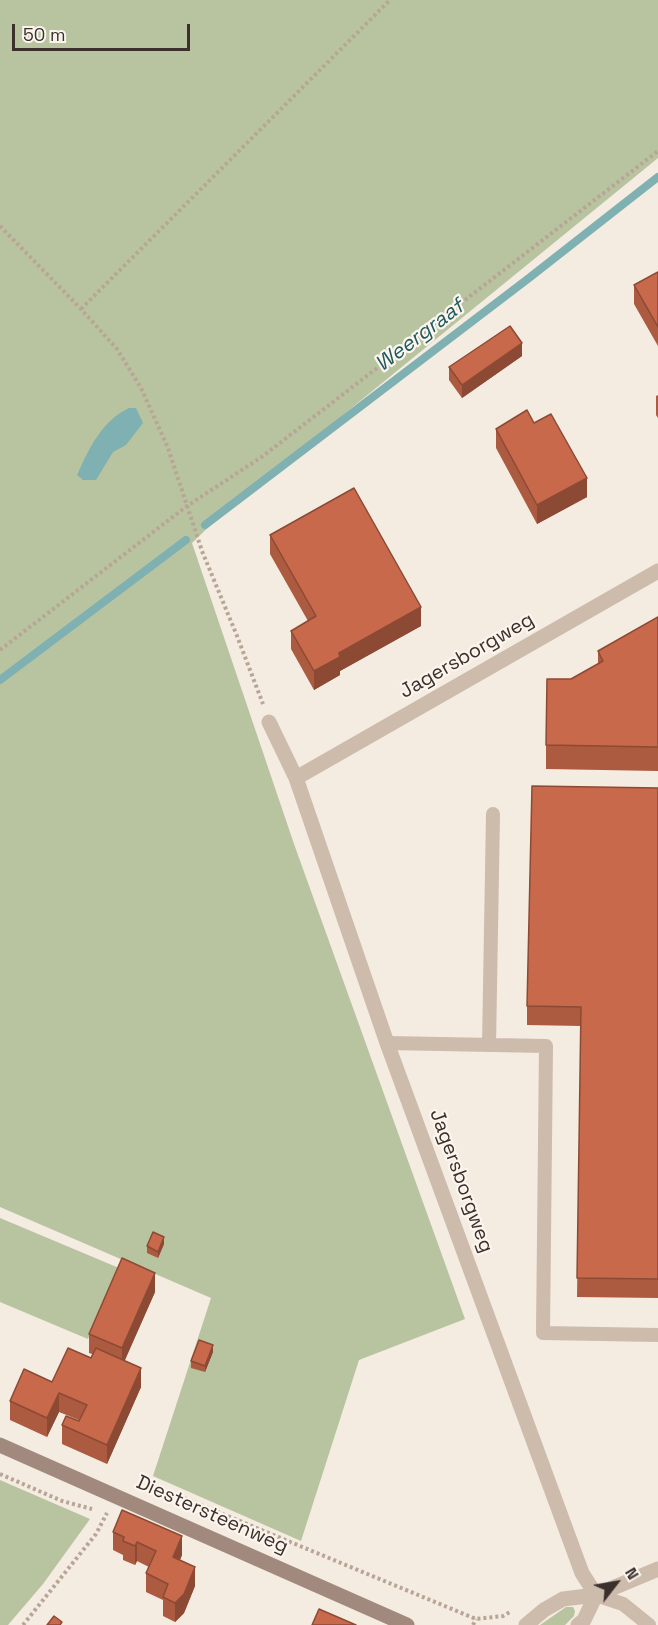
<!DOCTYPE html>
<style>
body{margin:0}
#map{position:relative;width:658px;height:1625px;overflow:hidden;background:#f4ebe1;font-family:"Space Grotesk",sans-serif}
canvas{display:block}
.north{position:absolute;left:586px;top:1553px;width:60px;height:60px;-webkit-text-stroke:4px #fbf5ee;paint-order:stroke;rotate:59deg;font-size:16px;font-weight:700;line-height:24px;text-align:center;color:#3b302b}
.north::after{content:'';display:block;margin:auto;width:21px;height:27px;background:#3b302b;clip-path:polygon(50% 0,100% 100%,50% 72%,0 100%)}
.scale{position:absolute;left:12px;top:24px;width:178px;height:27px;box-sizing:border-box;border:3px solid #3b302b;border-top:0;padding-left:8px;font-size:18px;line-height:21px;white-space:nowrap;color:#3b302b;-webkit-text-stroke:4px #fbf5ee;paint-order:stroke}
</style>
<div id="map">
<canvas width="658" height="1625"></canvas>
<div class="north">N</div>
<div class="scale">50 m</div>
</div>
<script>
const ctx = document.querySelector('canvas').getContext('2d');
ctx.lineJoin = 'round';
function paint(path, color) { ctx.fillStyle = color; ctx.fill(path, 'evenodd'); }
function strokePath(path, color, width, dash) { ctx.strokeStyle = color; ctx.lineWidth = width; ctx.lineCap = dash ? 'butt' : 'round'; ctx.setLineDash(dash || []); ctx.stroke(path); }
function drawText(font, color, halo, rows, align = 'center') {
  ctx.font = font + ' "Space Grotesk",sans-serif'; ctx.lineWidth = 4.5; ctx.setLineDash([]); ctx.textBaseline = 'middle'; ctx.strokeStyle = halo; ctx.fillStyle = color; for (const [text, x, y, turn = 0] of rows) {
    ctx.save(); ctx.translate(x, y); ctx.rotate((+turn || 0) * Math.PI / 180); ctx.textAlign = isNaN(turn) ? turn : align; if (halo) ctx.strokeText(text, 0, 0); ctx.fillText(text, 0, 0); ctx.restore();
  }
}
const green = new Path2D(`
 M0,0H658V158L224,512L192,543L294,844L465,1319L359,1360L301,1541L153,1476L211,1298L0,1207Z
 M0,1218L119,1268L88,1339L0,1302Z
 M0,1480L90,1519L43,1584L8,1625H0Z
 M566,1607H573L575,1611L574,1616L565,1625H540Z`);
const water = new Path2D(`
 M129,408H136L143,423L126,445L113,452L96,480H83L77,475L78,473C89,448 103,420 129,408Z`);
const stream = new Path2D(`
 M205,525L529,278L658,177
 M0,680L186,540`);
const path = new Path2D(`
 M0,226L81,309L117,349L141,388L168,448L202,551L237,636L263,704
 M81,309L390,0
 M0,650L187,506L263,456L658,151
 M0,1474L62,1501L92,1509
 M149,1488L177,1495L476,1619L503,1616L510,1612
 M23,1625L96,1534L107,1513
 M473,1625L476,1619`);
const service = new Path2D(`
 M387,1043L546,1046L543,1333L658,1335
 M489,1045L493,814
 M596,1595L623,1604L649,1625`);
const minor = new Path2D(`
 M269,722L296,778L387,1043L582,1573L596,1595
 M296,778L658,571
 M526,1625L544,1610L563,1599L596,1595L658,1569
 M578,1625L584,1620L596,1595`);
const secondary = new Path2D(`
 M0,1445L407,1625`);
const wall = new Path2D(`
 M658,272V346L634,304V285Z
 M522,356L462,398L449,380V367Z
 M658,395V418L656,415V396Z
 M534,423L587,497L537,524L496,448V429Z
 M270,535L421,626L340,671V675L314,690L291,649V631L308,621L270,554Z
 M658,617V771L546,769V745L571,679L598,664V651Z
 M658,788V1298L577,1297L581,1026L527,1025V1006Z
 M164,1244L158,1258L147,1253V1246Z
 M155,1292L124,1361L141,1387L107,1464L62,1444V1425L79,1420L59,1412L47,1437L10,1420V1401L52,1382L91,1358L92,1354L89,1353V1334Z
 M213,1352L205,1372L191,1368V1361Z
 M113,1532L182,1555L180,1560L195,1586L184,1613L175,1622L163,1616V1600L146,1592V1573L149,1567L137,1561L135,1565L123,1560V1555L113,1550Z`);
const shadedWall = new Path2D(`
 M522,343V356L462,398V385Z
 M587,478V497L537,524V505Z
 M421,607V626L340,671V675L314,690V671L339,653Z
 M164,1237V1244L158,1258V1252Z
 M155,1273V1292L122,1367V1348Z
 M213,1345V1352L205,1372V1366Z
 M141,1368V1387L107,1464V1445Z
 M59,1393V1412L47,1437V1418Z
 M182,1536V1555L173,1576V1557Z
 M137,1542V1561L135,1565V1546Z
 M195,1567V1586L184,1613L175,1622V1603Z`);
const building = new Path2D(`
 M658,272V327L634,285Z
 M510,326L522,343L462,385L449,367Z
 M527,410L534,423L551,414L587,478L537,505L496,429Z
 M354,488L421,607L339,653L340,657L314,671L291,631L316,616L270,535Z
 M658,617V747L546,745L547,679H571L603,661L598,651Z
 M532,786L658,788V1279L577,1278L581,1007L527,1006Z
 M153,1232L164,1237L158,1252L147,1246Z
 M122,1258L155,1273L122,1348L89,1334Z
 M199,1340L213,1345L205,1366L191,1361Z
 M68,1348L91,1358L96,1348L141,1368L107,1445L62,1425L66,1416L79,1421L87,1405L59,1393L47,1418L10,1401L24,1369L52,1382Z
 M122,1510L182,1536L173,1557L195,1567L184,1594L175,1603L163,1597L168,1584L146,1573L156,1551L137,1542L135,1546L123,1541L124,1537L113,1532Z
 M319,1609L356,1625H312Z
 M54,1616L62,1622L60,1625H47Z`);
const streetNames = [
 ["Jagersborgweg",467,656,-30],
 ["Jagersborgweg",461,1181,70],
 ["Diestersteenweg",212,1515,24]
];
const waterNames = [
 ["Weergraaf",420,336,-37]
];
paint(green, '#b8c4a0');
paint(water, '#7fb0b2');
strokePath(stream, '#7fb0b2', 8);
strokePath(path, '#b9a596', 4, [3, 3]);
strokePath(service, '#cdbbac', 14);
strokePath(minor, '#cdbbac', 15);
strokePath(secondary, '#a18a7d', 15);
paint(wall, '#ac5a40');
paint(shadedWall, '#8c4a34');
paint(building, '#c8694b');
strokePath(building, '#8c4a34', 1.5);
drawText('20px', '#3b302b', '#fbf5ee', streetNames);
drawText('italic 21px', '#1f5a5e', '#fbf5ee', waterNames);
</script>
